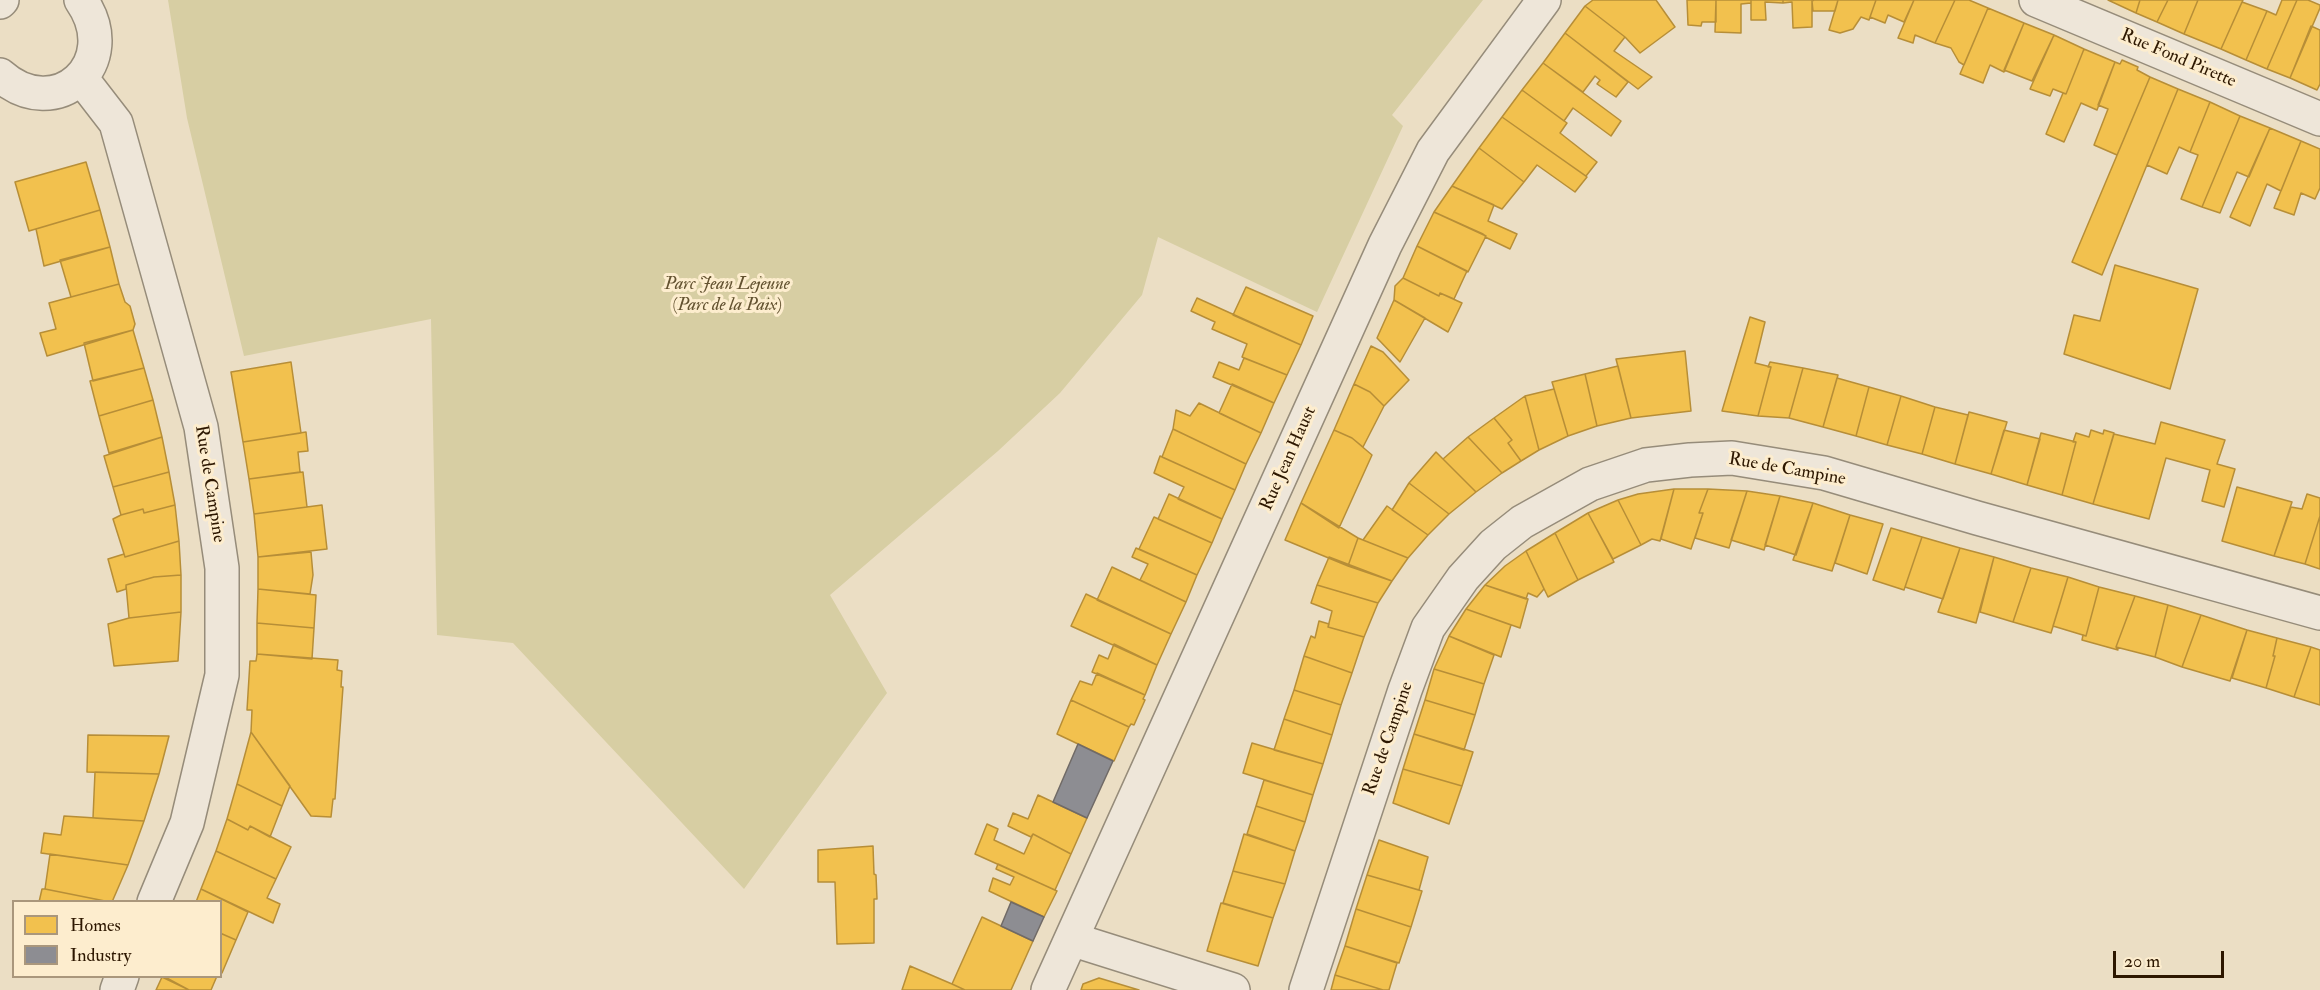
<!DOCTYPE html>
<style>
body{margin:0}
#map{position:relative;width:2320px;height:990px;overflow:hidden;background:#ebdec4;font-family:"IM FELL Double Pica",serif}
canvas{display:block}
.legend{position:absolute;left:12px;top:900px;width:210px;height:78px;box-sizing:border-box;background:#fdedce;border:2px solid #aa977c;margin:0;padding:8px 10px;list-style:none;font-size:18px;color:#2d1700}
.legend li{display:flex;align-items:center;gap:12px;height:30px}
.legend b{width:30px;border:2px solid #aa977c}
.scale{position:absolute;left:2113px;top:951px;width:111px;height:27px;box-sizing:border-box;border:3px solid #2d1700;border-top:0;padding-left:8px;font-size:18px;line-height:21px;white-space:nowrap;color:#2d1700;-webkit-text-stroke:4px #fdedce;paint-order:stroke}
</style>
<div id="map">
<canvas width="2320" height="990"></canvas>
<ul class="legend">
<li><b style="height:16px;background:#f2c14e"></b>Homes</li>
<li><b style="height:16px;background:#8d8d92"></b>Industry</li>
</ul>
<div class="scale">20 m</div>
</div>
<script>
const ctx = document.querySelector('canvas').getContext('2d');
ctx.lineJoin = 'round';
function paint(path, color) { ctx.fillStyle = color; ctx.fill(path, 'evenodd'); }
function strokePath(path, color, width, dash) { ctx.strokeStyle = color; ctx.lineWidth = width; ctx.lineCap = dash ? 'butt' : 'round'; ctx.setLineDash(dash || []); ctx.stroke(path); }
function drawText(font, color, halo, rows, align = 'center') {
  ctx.font = font + ' "IM FELL Double Pica",serif'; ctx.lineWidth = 6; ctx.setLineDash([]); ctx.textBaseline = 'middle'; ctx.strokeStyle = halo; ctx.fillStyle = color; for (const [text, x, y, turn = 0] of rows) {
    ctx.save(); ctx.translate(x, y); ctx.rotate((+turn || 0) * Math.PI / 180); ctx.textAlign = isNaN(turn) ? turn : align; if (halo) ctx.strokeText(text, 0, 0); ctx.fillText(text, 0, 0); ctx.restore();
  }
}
const green = new Path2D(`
 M168,0H1483L1392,115L1403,126L1317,312L1158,237L1142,295L1060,393L998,451L830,595L887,693L744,889L513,643L437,635L431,319L244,356L187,118Z`);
const homes = new Path2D(`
 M1593,0H1656L1675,27L1640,53L1625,37L1585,6Z
 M1687,0H1716V22H1702L1701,26L1688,25Z
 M1716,0H1751V3L1741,4V33L1715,32Z
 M1751,0H1783V3L1765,2L1766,20H1751Z
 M1783,0H1814L1812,1V27L1793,28L1792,2L1783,3Z
 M1814,0H1838L1835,11H1813L1812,1Z
 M1838,0H1876L1869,20L1861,17L1853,29L1840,33L1829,30Z
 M1876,0H1914L1904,22L1888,15L1885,23L1870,17Z
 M1914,0H1955L1935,43L1915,35L1913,43L1898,38Z
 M1955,0H1969L1988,8L1964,65L1959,62L1951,48L1935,43Z
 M2108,0H2140L2136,13Z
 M2140,0H2168L2157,22L2136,13Z
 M2168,0H2198L2184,34L2157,22Z
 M2198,0H2243L2221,49L2184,34Z
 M2282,0H2297L2267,69L2246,60L2267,11L2276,15Z
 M2297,0H2308L2320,5V8L2290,78L2267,69Z
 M2242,2L2267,11L2246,60L2221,49Z
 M1585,6L1625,37L1614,51L1652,77L1638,89L1565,33Z
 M1988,8L2024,23L2004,72L1990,65L1983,83L1960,74Z
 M2024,23L2054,35L2032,81L2004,70Z
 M2311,26L2320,30V84L2317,90L2290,78Z
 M1565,33L1628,82L1616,97L1597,84L1600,80L1595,76L1583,92L1543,63Z
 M2054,35L2084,49L2066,94L2053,89L2050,96L2030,89Z
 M2084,49L2115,62L2097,110L2081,103L2064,142L2046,134L2063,93L2066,94Z
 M2122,60L2138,67L2137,70L2150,77L2117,155L2094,145L2108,109L2098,105L2115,62L2120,64Z
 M1543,63L1621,121L1611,136L1573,108L1564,121L1522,90Z
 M2150,77L2178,89L2102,275L2072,262Z
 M2178,89L2210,102L2190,152L2179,147L2167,174L2147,165Z
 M1522,90L1567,123L1560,133L1597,162L1586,176L1502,117Z
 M2210,102L2240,116L2202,207L2181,199L2198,155L2190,152Z
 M2240,116L2270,128L2249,177L2237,172L2220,213L2202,207Z
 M1502,117L1587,177L1575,192L1537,165L1524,182L1479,148Z
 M2270,128L2301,141L2281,191L2267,184L2250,226L2230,217Z
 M2301,141L2320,149V188L2315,199L2301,193L2294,215L2274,208Z
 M1479,148L1524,182L1502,209L1452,186Z
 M86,162L100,210L29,231L15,182Z
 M1452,186L1494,205L1488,221L1517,234L1510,249L1485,237L1486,236L1483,234L1434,212Z
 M100,210L110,247L44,266L36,229Z
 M1434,212L1486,236L1468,272L1417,246Z
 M1417,246L1467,271L1454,299L1440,293L1439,296L1403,278Z
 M110,247L119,284L71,297L60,260Z
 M2115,265L2198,289L2170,389L2064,354L2074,315L2100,321Z
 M1403,278L1439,296L1440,293L1462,303L1448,332L1394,300L1395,286Z
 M119,284L125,302L130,306L135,324L133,330L47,356L40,333L56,329L49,303Z
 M1246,287L1313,316L1301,345L1233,315Z
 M1197,298L1301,345L1287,375L1242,357L1247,344L1212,329L1215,322L1191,311Z
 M1394,300L1425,318L1400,362L1377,338Z
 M1750,317L1765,322L1755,363L1771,367L1758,416L1722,411Z
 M133,330L144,368L93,381L84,343Z
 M1371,346L1383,352L1409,380L1384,406L1370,392L1354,384Z
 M1685,351L1691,411L1631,418L1616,359Z
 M1244,358L1287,375L1274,403L1213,377L1219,362L1239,370Z
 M291,362L301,433L243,442L231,372Z
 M1770,362L1803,368L1789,418L1758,416L1771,367H1768Z
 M1618,366L1631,418L1597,426L1585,374Z
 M144,368L153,400L99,416L90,381Z
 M1803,368L1838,375L1823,427L1789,418Z
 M1585,374L1597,426L1568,436L1552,382Z
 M1837,378L1869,387L1856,436L1823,427Z
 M1232,384L1274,403L1261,433L1219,413Z
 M1354,384L1370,392L1384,406L1363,447L1352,438L1334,430Z
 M1869,387L1901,396L1887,445L1856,436Z
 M1554,389L1568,436L1539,450L1525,396Z
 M1525,396L1539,450L1521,461L1508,443L1512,440L1494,418Z
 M1901,396L1935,407L1922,454L1887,445Z
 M153,400L162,437L109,453L99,416Z
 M1199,403L1261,433L1246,464L1173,429L1176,410L1190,416Z
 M1935,407L1968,415L1955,464L1922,454Z
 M1969,412L2007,422L1991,474L1955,464Z
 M1494,418L1512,440L1508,443L1521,461L1502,473L1468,437Z
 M2161,422L2225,440L2217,464L2235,469L2224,507L2202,501L2210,470L2166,458L2149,519L2093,504L2114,434L2155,444Z
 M1173,429L1246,464L1235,490L1162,457Z
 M1334,430L1352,438L1372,455L1339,528L1301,503Z
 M2004,430L2040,439L2027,485L1991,474Z
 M2091,430L2103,434L2104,430L2114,433L2093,504L2062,495L2076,442H2073L2076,433L2089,437Z
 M306,432L308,451L298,452L300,472L249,479L243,442Z
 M2041,433L2076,442L2062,495L2027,485Z
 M162,437L169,472L113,487L104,456Z
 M1468,437L1502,473L1476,492L1443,459Z
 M1436,452L1476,492L1449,514L1409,483Z
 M1160,456L1235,490L1222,519L1178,499L1184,487L1154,473Z
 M169,472L175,505L144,513L143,509L121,515L113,487Z
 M303,472L307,507L254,514L249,479Z
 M1409,483L1449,514L1428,535L1392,510Z
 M2237,487L2292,502L2274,556L2222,541Z
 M1674,489H1708L1699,513H1703L1691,549L1661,539Z
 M1674,489L1660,541L1652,539L1641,545L1618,500L1638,494Z
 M1708,489L1747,491L1729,548L1695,538L1703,513H1699Z
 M1747,491L1780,496L1764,550L1731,540Z
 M1169,494L1222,519L1212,543L1158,519Z
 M2307,494L2320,498V516L2305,564L2274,556L2291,507L2302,509Z
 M1780,496L1813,503L1796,555L1765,545Z
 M1618,500L1641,545L1613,559L1588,513Z
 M1301,503L1358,538L1348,566L1285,540Z
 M1813,503L1850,515L1832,571L1793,560Z
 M175,505L179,541L125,557L113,519L121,515L143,509L144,513Z
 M322,505L327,549L258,557L254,514Z
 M1387,506L1428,535L1408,558L1363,540Z
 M1588,513L1614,562L1578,580L1555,533Z
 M1850,515L1883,524L1867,574L1835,563Z
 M2320,516V569L2305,564Z
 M1154,517L1212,543L1197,575L1139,549Z
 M1891,528L1922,537L1904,590L1873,580Z
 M1555,533L1578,580L1548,597L1526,551Z
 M1922,537L1960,548L1943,599L1905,587Z
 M1358,538L1408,558L1392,581L1348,566Z
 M179,541L181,575L154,577L126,585V589L117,592L108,559L124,554L125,557Z
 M1136,548L1197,575L1186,602L1140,580L1148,564L1132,557Z
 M1960,548L1994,557L1976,623L1938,612Z
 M1526,551L1544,589L1537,597L1528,593L1526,599L1485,585L1505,566Z
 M311,552L313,575L310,594L258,589V557Z
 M1329,557L1392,581L1378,603L1317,585Z
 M1994,557L2031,568L2013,622L1980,612Z
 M1112,567L1186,602L1171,634L1097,600Z
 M2031,568L2068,577L2051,633L2013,622Z
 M181,575V612L129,618L126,585L154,577Z
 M2068,577L2099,587L2086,636L2053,626Z
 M1317,585L1378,603L1364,637L1328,627L1332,611L1311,603Z
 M1485,585L1528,599L1520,628L1466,609Z
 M2099,587L2135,596L2116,647L2118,650L2082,640L2083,635L2086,636Z
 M258,589L316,595L314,628L257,623Z
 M1086,594L1171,634L1157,665L1071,626Z
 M2135,596L2168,605L2155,657L2116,647Z
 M2168,605L2201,615L2182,667L2155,657Z
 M1466,609L1511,625L1501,657L1449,636Z
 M181,612L178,661L114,666L108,624L129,618Z
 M2201,615L2247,630L2230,681L2182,667Z
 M1319,621L1329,624L1328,627L1364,637L1352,673L1304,656L1311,636L1315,638Z
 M257,623L314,628L312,659L257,654Z
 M2247,630L2277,638L2273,656H2275L2266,688L2232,678Z
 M1449,636L1494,655L1484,684L1434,669Z
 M2277,638L2311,647L2294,697L2266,688L2275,656H2273Z
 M1114,644L1157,665L1145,695L1092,672L1099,655L1108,659Z
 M2311,647L2320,650V705L2294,697Z
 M257,654L338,660L337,670L342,671L341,687H343L335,799H333L331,817L311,816L251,732L252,710H247L250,661H256Z
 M1304,656L1352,673L1341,705L1294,690Z
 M1434,669L1484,684L1475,715L1425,700Z
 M1097,673L1145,695L1143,699L1145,700L1134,725L1131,724L1129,727L1071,700L1080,681L1092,685Z
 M1294,690L1341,705L1332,735L1284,719Z
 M1071,700L1129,727L1114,761L1057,734Z
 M1425,700L1475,715L1464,750L1414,734Z
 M1284,719L1332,735L1323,764L1274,750Z
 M251,732L290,786L282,806L237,784Z
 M1414,734L1473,752L1462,786L1403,769Z
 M88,735L169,736L159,774L87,772Z
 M1252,743L1323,764L1313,795L1243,773Z
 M1403,769L1462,786L1449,824L1393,803Z
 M95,772L159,774L144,821L93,818Z
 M1264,780L1313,795L1305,822L1256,806Z
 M237,784L282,806L270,837L250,826L248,830L227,819Z
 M1038,795L1087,818L1071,854L1033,834L1031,837L1008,826L1013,813L1028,819Z
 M1256,806L1305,822L1295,851L1247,834Z
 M64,816L144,821L128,865L41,853L44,833L61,835Z
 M227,819L248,830L250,826L291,847L276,879L216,851Z
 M987,824L998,829L994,840L1024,854L1033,834L1071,854L1055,890L975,854Z
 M1244,834L1295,851L1285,884L1233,871Z
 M1379,840L1428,857L1419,890L1367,875Z
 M873,846L874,874L876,875L877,899H874V943L837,944L835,882H818V850Z
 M216,851L276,879L267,898L280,904L273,923L201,889Z
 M50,854L128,865L112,902H110L45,889Z
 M998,864L1057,891L1044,917L989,891L993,878L1010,885L1014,877L996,869Z
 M1233,871L1285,884L1273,918L1223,903Z
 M1367,875L1422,891L1411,927L1356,909Z
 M42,889H45L110,902H39Z
 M201,889L248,912L236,940L220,933V902H196Z
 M1221,903L1273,918L1258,966L1207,951Z
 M1356,909L1411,927L1399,963L1345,946Z
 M982,917L1033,941L1011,990H965L952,984Z
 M220,933L236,940L222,973L220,972Z
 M1345,946L1397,963L1389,990H1383L1335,975Z
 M910,966L952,984L965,990H902Z
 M1335,975L1383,990H1331Z
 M163,976H217L211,990H189Z
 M162,977L189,990H156Z
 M1099,978L1139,990H1081L1083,984Z`);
const industry = new Path2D(`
 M1078,744L1113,761L1087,818L1053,802Z
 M1011,902L1044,917L1033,941L1001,926Z`);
const minor = new Path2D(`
 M2036,0L2320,119
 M1071,939L1233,990
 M1048,990L1385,245L1433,151L1544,0`);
const tertiary = new Path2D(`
 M0,2L2,0
 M0,75C56,125 125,63 81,0
 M82,79L116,123L201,427L222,568V675L187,823L154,902
 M117,990L122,976
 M1306,990L1405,690L1428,628L1463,578L1493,545L1522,522L1590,484L1646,465L1690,460L1732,458L1824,473L1977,518L2320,613`);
const streetNames = [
 ["Rue Fond Pirette",2178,59,23],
 ["Rue Jean Haust",1289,459,-66],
 ["Rue de Campine",1787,470,10],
 ["Rue de Campine",209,484,81],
 ["Rue de Campine",1389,739,-71]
];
const parkNames = [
 ["Parc Jean Lejeune",727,285],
 ["(Parc de la Paix)",727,306]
];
paint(green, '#d7cea3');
paint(homes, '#f2c14e');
strokePath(homes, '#b78e37', 1.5);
paint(industry, '#8d8d92');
strokePath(industry, '#706a66', 1.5);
strokePath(minor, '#968c7a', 36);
strokePath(tertiary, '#968c7a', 36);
strokePath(minor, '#eee6d9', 33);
strokePath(tertiary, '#eee6d9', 33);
drawText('18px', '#2d1700', '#fdedce', streetNames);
drawText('italic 18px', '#635230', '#fdedce', parkNames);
</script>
